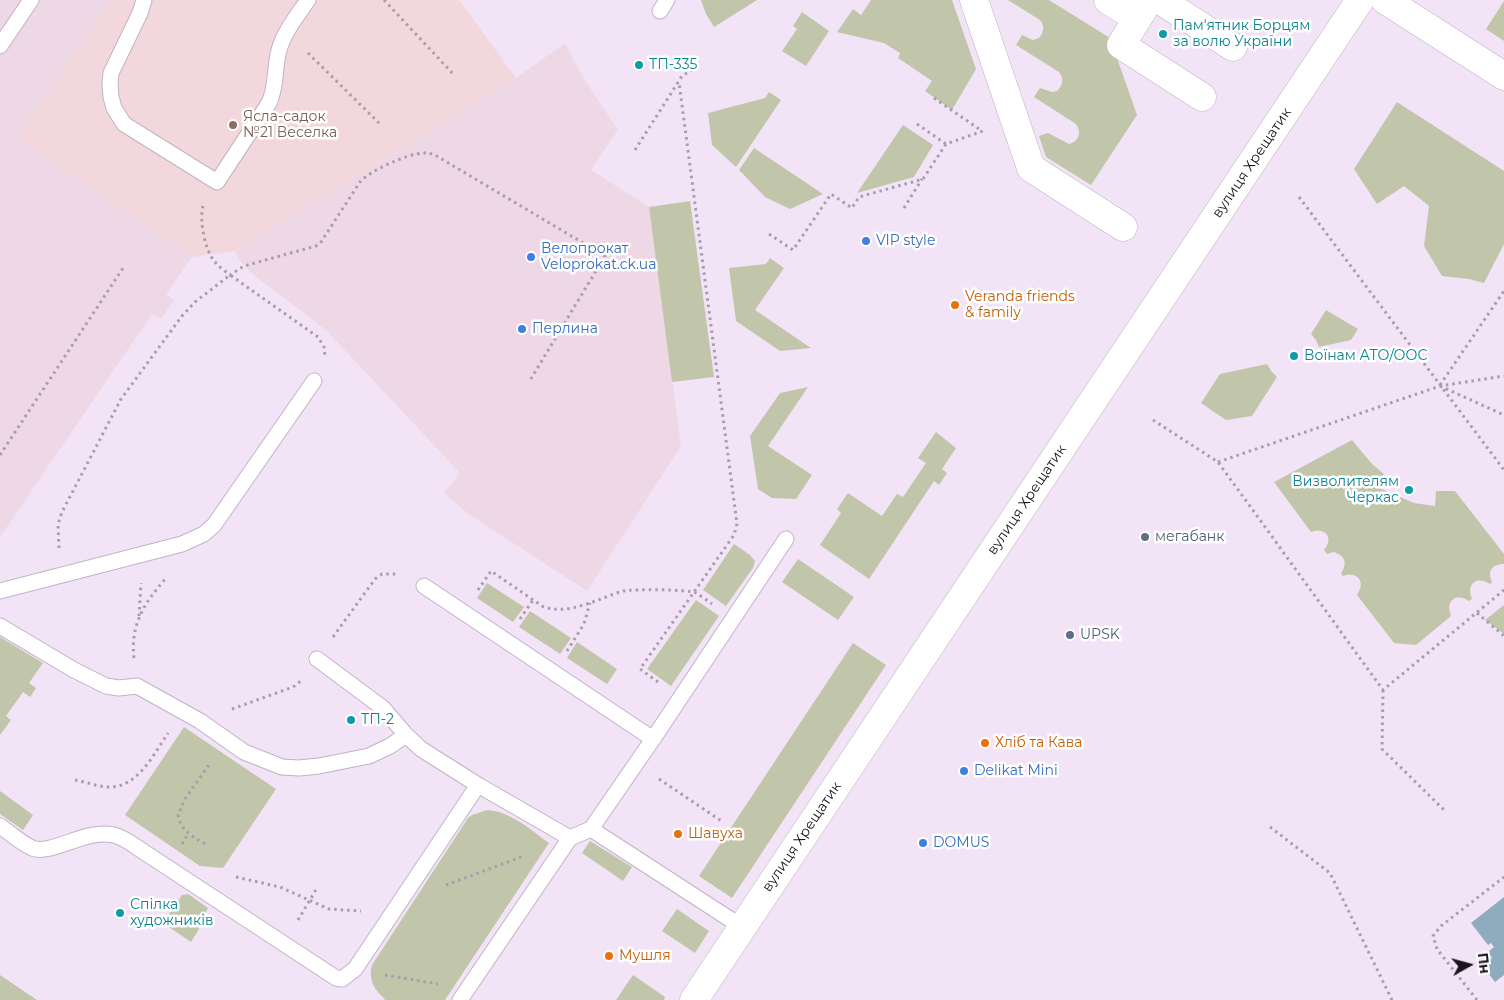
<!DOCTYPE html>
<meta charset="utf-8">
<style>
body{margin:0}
#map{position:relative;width:1504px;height:1000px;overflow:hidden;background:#f3e3f7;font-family:Montserrat,sans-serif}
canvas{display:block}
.north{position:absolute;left:1444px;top:940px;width:50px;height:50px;-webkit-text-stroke:4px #fff;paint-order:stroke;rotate:83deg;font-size:14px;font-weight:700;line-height:20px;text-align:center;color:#19141b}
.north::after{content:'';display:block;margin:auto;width:18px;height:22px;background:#19141b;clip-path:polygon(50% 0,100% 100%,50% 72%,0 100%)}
</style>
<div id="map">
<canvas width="1504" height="1000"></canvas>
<div class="north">Пн</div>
</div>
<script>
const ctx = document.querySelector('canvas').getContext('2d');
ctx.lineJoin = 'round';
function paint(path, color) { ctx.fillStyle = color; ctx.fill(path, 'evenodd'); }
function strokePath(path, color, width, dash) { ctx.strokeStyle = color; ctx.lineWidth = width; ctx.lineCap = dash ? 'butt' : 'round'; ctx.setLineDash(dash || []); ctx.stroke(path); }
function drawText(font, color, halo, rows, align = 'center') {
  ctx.font = font + ' Montserrat,sans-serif'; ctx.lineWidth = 5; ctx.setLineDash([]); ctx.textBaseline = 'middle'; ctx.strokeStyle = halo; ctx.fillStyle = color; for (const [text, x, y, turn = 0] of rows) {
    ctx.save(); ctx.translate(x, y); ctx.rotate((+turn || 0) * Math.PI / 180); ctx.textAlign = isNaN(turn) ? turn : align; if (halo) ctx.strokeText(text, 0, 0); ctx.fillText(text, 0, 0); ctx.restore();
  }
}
const commercial = new Path2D(`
 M0,0H110L17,138L192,257L166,294L174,300L161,319L152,314L0,537Z
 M565,43L584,79L618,130L591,170L649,207L681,446L587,591L470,515L444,493L460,473L327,331L254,275L239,260L235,251L516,78Z`);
const education = new Path2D(`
 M110,0H459L516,78L235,251L192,257L17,138Z`);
const green = new Path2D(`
 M701,0H757L714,27L706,14Z
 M871,0H952L976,69L952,110L925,91L932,81L898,58L900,53L884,43L837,32L853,9L861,15Z
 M1008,0H1049L1110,38L1137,115L1091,185L1046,157L1039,136L1048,133L1069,144C1079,141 1082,133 1076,124L1034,97L1040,88L1052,92L1057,91C1063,85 1064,79 1059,72L1016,45L1022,35L1033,40L1039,38C1044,32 1045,27 1040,20Z
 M1504,1V41L1486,29Z
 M802,12L829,31L806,66L782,51L797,29L793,26Z
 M769,92L781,100L736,167L712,145L708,113L765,98Z
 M1397,102L1504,171V244L1484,283L1469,279L1442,276L1424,246L1429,206L1404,186L1377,204L1354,169Z
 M903,125L933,145L914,177L857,193Z
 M754,148L823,194L790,209L765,197L739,170Z
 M690,201L714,377L672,382L649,207Z
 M770,258L784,268L755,310L811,348L780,351L736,321L729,268L766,264Z
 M1326,310L1358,329L1351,340L1319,347L1316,340L1311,334Z
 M1267,364L1271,371L1277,377L1252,416L1226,420L1201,403L1220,374Z
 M808,387L768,446L812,475L796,499L772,498L758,489L750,436L780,393Z
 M936,432L956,448L942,469L947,473L939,485L934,481L869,579L820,545L841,513L837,509L848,493L882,516L897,494L903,497L926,463L918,458Z
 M1352,440L1372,464L1384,474L1377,487L1414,503L1435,506L1436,491H1455L1504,554V564C1492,564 1487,571 1492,582L1490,584C1476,575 1466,584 1472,599L1469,601C1455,592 1445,601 1451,616L1416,645L1394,643L1357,595C1366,582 1358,571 1343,576L1341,573C1348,563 1345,556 1334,552L1327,554L1324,550C1334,538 1326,527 1311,532L1274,482Z
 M734,544L750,555L755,561L753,568L726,606L703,590Z
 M798,559L854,597L838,620L782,582Z
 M487,583L524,607L513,622L477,598Z
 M696,600L719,616L671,686L647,669Z
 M1504,605V634L1485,620Z
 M530,611L571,638L560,654L519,627Z
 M0,637L43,663L29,683L36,688L30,697L23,692L6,716L11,720L0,735Z
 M577,642L617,669L607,684L567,658Z
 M853,643L886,665L732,898L699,876Z
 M184,727L276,789L223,868L200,866L125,815Z
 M0,791L33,815L23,830L0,814Z
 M487,810C510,811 531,830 549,843L445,1000H384L385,999C374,990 368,979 372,965L468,818L472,815Z
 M590,841L632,867L623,881L582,853Z
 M188,894L208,908L198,925L199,929L191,942L163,923L182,895Z
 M677,909L709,931L695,953L662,931Z
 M0,975L37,1000H0Z
 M633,975L665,997L664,1000H616Z`);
const water = new Path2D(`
 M1504,897V975L1495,982L1478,960L1494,947L1491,943L1488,945L1471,923Z`);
const path = new Path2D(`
 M384,0L455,76
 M308,53L379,123
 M934,98L982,131
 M917,124L946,144
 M635,150L682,76L694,69
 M1299,197L1504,470
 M203,206C199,220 205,251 215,262C219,267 225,271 230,275L244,266L316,246L321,242L360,182C369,171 409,153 424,153C428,152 431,154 435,155L605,256L529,382
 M904,208L922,179
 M769,234L793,250L831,194L852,208L859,197L923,179L946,144L983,131
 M1440,385L1504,291
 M1440,386L1504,415
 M1153,420L1218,462L1383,690L1504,590
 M0,455L123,268
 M1218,462L1440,386L1504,376
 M59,548L58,524L62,512L121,399L182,316L195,302L230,275L318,337L324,347L325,356
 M478,590L491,571L542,606C567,617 599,598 623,591C633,589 687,589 696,593C701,596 707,600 712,604
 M1477,613L1504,636
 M139,616L141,583
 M520,619L533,600
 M333,637L375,579L382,574H399
 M567,651L584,624L590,603
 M134,658C130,624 145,602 167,577
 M658,682L640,669L734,535L737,524L679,82
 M1383,690L1382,749L1445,811
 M232,709L293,687L302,680
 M659,779L723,822
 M75,780C87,782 101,788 113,787C140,784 155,752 168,733
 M1270,827L1330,873L1392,1000
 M182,844L188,834
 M205,844C192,836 181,831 178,815L185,799L211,762
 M236,877L280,887L329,909L361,911
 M446,885L524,856
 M298,920L317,888
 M385,975L438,984
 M1477,1000L1437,949L1433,936L1441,926L1504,877`);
const lane = new Path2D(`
 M144,0L140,13L111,73L110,84L111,97L114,108L124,124L217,182L269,103C277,86 274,69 279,50C284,32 297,16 308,0
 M660,11L667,0
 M0,46L31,0
 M424,586L653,739L591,829
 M0,591L182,544L204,534L214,525L314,381
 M0,626L74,670L106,686L119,688L137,686L200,721L244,752L282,767L299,768L319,766L369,756L390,746L406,735
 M317,659L383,708L406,735L421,749L478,785
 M653,739L786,539
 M0,826C10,833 21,843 32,848C51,856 86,828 114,835C125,838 135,846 144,852L336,978L342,979L355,969L478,785L570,838L591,829L742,927
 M460,1000L570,838`);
const street = new Path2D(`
 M974,0L1031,168L1123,227
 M1108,0L1137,18
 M1149,0L1121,45L1202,97
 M1160,0L1233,47`);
const secondary = new Path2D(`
 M1385,0L1504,76
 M694,1000L1360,0`);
const markers = [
 [1163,34,5,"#0f9aa8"],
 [639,65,5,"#0f9aa8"],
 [233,125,5,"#8d6e63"],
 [866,241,5,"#3f7fe0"],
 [531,257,5,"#3f7fe0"],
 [955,305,5,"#e8710a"],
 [522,329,5,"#3f7fe0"],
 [1294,356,5,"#0f9aa8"],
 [1409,490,5,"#0f9aa8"],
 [1145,537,5,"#5c6f8a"],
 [1070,635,5,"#5c6f8a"],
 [351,720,5,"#0f9aa8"],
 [985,743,5,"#e8710a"],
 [964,771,5,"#3f7fe0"],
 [678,834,5,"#e8710a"],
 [923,843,5,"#3f7fe0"],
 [120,913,5,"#0f9aa8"],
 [609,956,5,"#e8710a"]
];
const cultureNames = [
 ["Пам'ятник Борцям",1173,26],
 ["за волю України",1173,42],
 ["ТП-335",649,65],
 ["Воїнам АТО/ООС",1304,356],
 ["Визволителям",1399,482,"right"],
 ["Черкас",1399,498,"right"],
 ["ТП-2",361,720],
 ["Спілка",130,905],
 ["художників",130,921]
];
const educationNames = [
 ["Ясла-садок",243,117],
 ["№21 Веселка",243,133]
];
const streetNames = [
 ["вулиця Хрещатик",1252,163,-56],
 ["вулиця Хрещатик",1027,500,-56],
 ["вулиця Хрещатик",802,837,-56]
];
const shopNames = [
 ["VIP style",876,241],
 ["Велопрокат",541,249],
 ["Veloprokat.ck.ua",541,265],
 ["Перлина",532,329],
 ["Delikat Mini",974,771],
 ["DOMUS",933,843]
];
const foodNames = [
 ["Veranda friends",965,297],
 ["& family",965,313],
 ["Хліб та Кава",995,743],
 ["Шавуха",688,834],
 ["Мушля",619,956]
];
const serviceNames = [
 ["мегабанк",1155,537],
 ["UPSK",1080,635]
];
paint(commercial, '#eed8e6');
paint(education, '#f2d8dc');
paint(green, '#c1c6aa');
paint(water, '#8eacbd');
strokePath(lane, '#c1b2c5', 17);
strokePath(street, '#c1b2c5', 29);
strokePath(secondary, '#c1b2c5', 29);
strokePath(path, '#a99cac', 3, [2.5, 4]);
strokePath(lane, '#fff', 15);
strokePath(street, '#fff', 28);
strokePath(secondary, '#fff', 28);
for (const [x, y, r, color] of markers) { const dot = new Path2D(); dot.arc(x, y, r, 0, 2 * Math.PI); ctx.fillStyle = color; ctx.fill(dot); strokePath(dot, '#fff', 2); }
drawText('14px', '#0d838f', '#fff', cultureNames, 'left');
drawText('14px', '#785e54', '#fff', educationNames, 'left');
drawText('14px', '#19141b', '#fff', streetNames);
drawText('14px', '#366cbe', '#fff', shopNames, 'left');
drawText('14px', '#c56008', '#fff', foodNames, 'left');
drawText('14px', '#4e5e75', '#fff', serviceNames, 'left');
</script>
